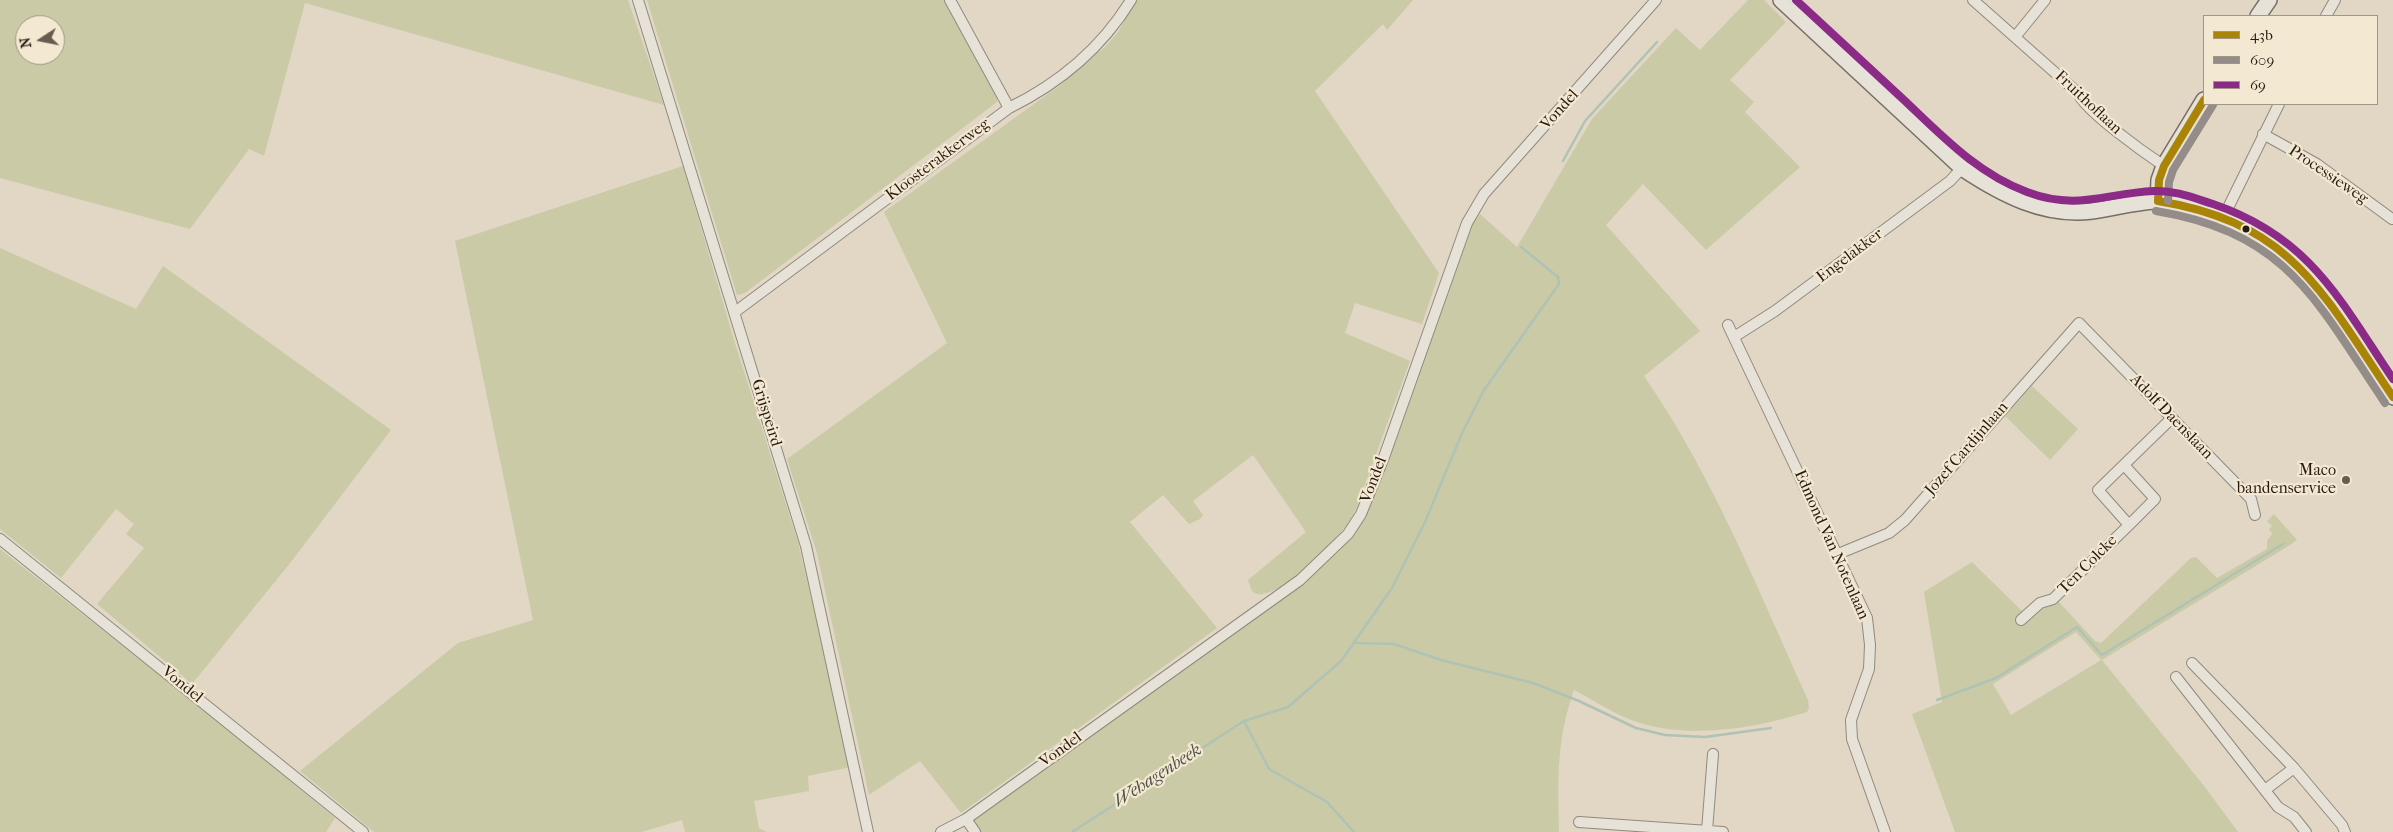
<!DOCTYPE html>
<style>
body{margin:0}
#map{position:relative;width:2393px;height:832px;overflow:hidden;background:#e1d7c4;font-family:"IM FELL French Canon",serif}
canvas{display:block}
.legend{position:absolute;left:2203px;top:15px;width:175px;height:90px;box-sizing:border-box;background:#f3e8d1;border:1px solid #a19584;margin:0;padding:6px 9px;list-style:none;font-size:15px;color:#271810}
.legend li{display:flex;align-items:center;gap:10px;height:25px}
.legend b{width:25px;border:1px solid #a19584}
.north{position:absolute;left:15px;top:15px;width:50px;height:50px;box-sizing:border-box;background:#f3e8d1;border:1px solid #a19584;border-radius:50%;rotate:259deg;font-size:14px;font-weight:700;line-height:20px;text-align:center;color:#271810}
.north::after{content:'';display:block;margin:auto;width:18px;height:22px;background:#685b4f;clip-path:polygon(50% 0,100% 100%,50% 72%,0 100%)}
</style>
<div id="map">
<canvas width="2393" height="832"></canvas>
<ul class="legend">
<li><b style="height:6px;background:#a98406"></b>43b</li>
<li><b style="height:6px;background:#938c88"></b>609</li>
<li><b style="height:6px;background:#8c2b87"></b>69</li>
</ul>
<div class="north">N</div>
</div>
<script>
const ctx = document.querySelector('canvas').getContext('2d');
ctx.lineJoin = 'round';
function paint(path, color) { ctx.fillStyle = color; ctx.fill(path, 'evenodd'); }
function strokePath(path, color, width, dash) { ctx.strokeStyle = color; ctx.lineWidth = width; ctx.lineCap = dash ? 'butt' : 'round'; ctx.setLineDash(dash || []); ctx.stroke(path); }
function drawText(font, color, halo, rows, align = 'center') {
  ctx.font = font + ' "IM FELL French Canon",serif'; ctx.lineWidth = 4.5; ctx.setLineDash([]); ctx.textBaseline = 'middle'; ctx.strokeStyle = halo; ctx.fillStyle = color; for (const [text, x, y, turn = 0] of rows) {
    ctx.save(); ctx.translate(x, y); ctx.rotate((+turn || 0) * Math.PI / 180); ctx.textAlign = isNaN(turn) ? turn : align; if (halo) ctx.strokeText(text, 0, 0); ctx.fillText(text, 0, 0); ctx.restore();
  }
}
const green = new Path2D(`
 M0,0H628L664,105L305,3L264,156L249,149L190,229L0,178ZM25,25H55V55H25Z
 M647,0H944L997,94V102L745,293L737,295Z
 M1136,0H1413L1387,30L1383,24L1315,91L1439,273L1422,324L1355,303L1345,333L1410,361L1356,509C1353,514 1350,521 1346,526C1335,540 1270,610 1252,591L1248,580L1306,532L1253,455L1193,501L1203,515L1200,519L1189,524L1163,495L1130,522L1217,628L961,813L920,761L869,795L817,553L787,459L947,343L884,212L1059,86L1106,46L1118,32Z
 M1748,0H1764L1786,22L1730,80L1754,102L1745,112L1800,167L1706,250L1643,184L1606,225L1700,331L1644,376C1713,476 1758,590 1808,700L1809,708L1807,712C1757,728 1692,739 1640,723C1617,716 1595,701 1574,690C1556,741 1558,780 1559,832H980L973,820L1278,602L1337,553L1354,535L1369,507L1461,253L1473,223L1480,214L1517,247L1592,119L1676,28L1700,50Z
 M683,166L734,340L798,542L851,767L808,776L809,791L754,801L759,828L767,832H685L682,820L642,832H374L300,771L458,643L533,620L455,241Z
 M0,248L136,309L163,266L391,430L291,562L192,684L97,604L144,548L126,534L134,524L116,509L61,578L0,529Z
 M2032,386L2078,429L2050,460L2005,416Z
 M2274,514L2297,540L2290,545L2102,660L2205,787L2238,832H1955L1912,714L1942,702L1924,592L1972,562L2023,612L2058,601L2095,641L2101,643L2191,558L2196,557L2217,578L2267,549V541L2272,534L2269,529L2272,526L2267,521ZM2076,632L2101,660L2011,715L1993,684Z
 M0,549L213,717L335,818L326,832H0Z`);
const stream = new Path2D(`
 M1563,161L1585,121L1657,42
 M1356,643L1394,644L1441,660L1533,683L1579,701L1636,728L1665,735L1705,737L1771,728
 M1937,700L1996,678L2077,627L2102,655L2283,544
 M1244,721L1269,769L1327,802L1354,832
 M1072,832L1244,721L1288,707L1341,661L1392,588L1425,522L1463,431L1484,390L1559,284L1558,277L1521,247`);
const street = new Path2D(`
 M638,0L806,546L868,832
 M950,0L1009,108
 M1973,0L2078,93C2084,110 2146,154 2164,166
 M2326,16L2335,0
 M2015,37L2045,0
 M2263,134L2317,164L2392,219
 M2223,218L2279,104
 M735,312L1009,108C1060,83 1101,49 1131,0
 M1728,325L1867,618L1870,645L1869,669L1851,720L1852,739L1885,832
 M1734,337L1775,311L1950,181L1962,168
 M2124,465L2155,499L2129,525
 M0,539L363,832
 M1838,554L1889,533L1905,520L2079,323L2251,499L2255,515
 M2021,620L2040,603L2053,599L2129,525L2098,490L2172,418
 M2192,663L2294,768L2342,825L2345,832
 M2176,677L2278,807L2294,817L2306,832
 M2265,790L2294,768
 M966,819L975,832
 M1579,822L1723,832
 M1707,831L1713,754
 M941,832L966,819L1300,580L1348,534L1361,514L1384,457L1467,223L1484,194L1656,0`);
const secondary = new Path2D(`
 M1781,0L1962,168C2001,194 2044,217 2092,211C2114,208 2134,202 2156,201C2174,201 2191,208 2207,213C2235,222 2265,235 2287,255C2331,294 2360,349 2393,397
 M2258,16L2269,0
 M2158,201L2159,180L2164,166L2204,100`);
const bus1 = new Path2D(`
 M2158,201C2293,223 2323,294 2393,397
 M2158,201L2159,180L2164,166L2204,100`);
const bus2 = new Path2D(`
 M2168,201L2169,182L2173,170L2213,105
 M2156,211C2288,233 2317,302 2385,403`);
const bus3 = new Path2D(`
 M1796,0C1832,33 1868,67 1904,100C1942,136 1978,174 2027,192C2077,211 2106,193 2154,191C2174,190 2194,198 2213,204C2310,237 2340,300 2393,379`);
const markers = [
 [2246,229,4.5,"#271810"],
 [2346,480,5,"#685b4f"]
];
const streetNames = [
 ["Fruithoflaan",2088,103,43],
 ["Vondel",1560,110,-48],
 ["Kloosterakkerweg",938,160,-37],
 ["Processieweg",2328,175,34],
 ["Engelakker",1850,256,-37],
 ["Grijspeird",766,413,73],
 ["Adolf Daenslaan",2171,417,46],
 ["Jozef Cardijnlaan",1967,449,-49],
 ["Vondel",1374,480,-69],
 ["Edmond Van Notenlaan",1831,545,66],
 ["Ten Colcke",2088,565,-45],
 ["Vondel",182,685,39],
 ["Vondel",1061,750,-36]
];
const poiNames = [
 ["Maco",2336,471],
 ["bandenservice",2336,489]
];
const waterNames = [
 ["Wehagenbeek",1158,776,-33]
];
paint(green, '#cacaa7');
strokePath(stream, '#afc3b5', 2.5);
strokePath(street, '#90897e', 12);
strokePath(secondary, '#776f65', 18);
strokePath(street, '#e7e2d8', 10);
strokePath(secondary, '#e7e2d8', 15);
strokePath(bus1, '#a98406', 8);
strokePath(bus2, '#938c88', 8);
strokePath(bus3, '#8c2b87', 8);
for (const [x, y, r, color] of markers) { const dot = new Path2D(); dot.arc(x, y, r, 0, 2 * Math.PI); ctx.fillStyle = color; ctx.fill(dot); strokePath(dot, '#f3e8d1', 2); }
drawText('16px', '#271810', '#f3e8d1', streetNames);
drawText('16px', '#271810', '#f3e8d1', poiNames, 'right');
drawText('italic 18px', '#4f5147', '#f3e8d1', waterNames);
</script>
